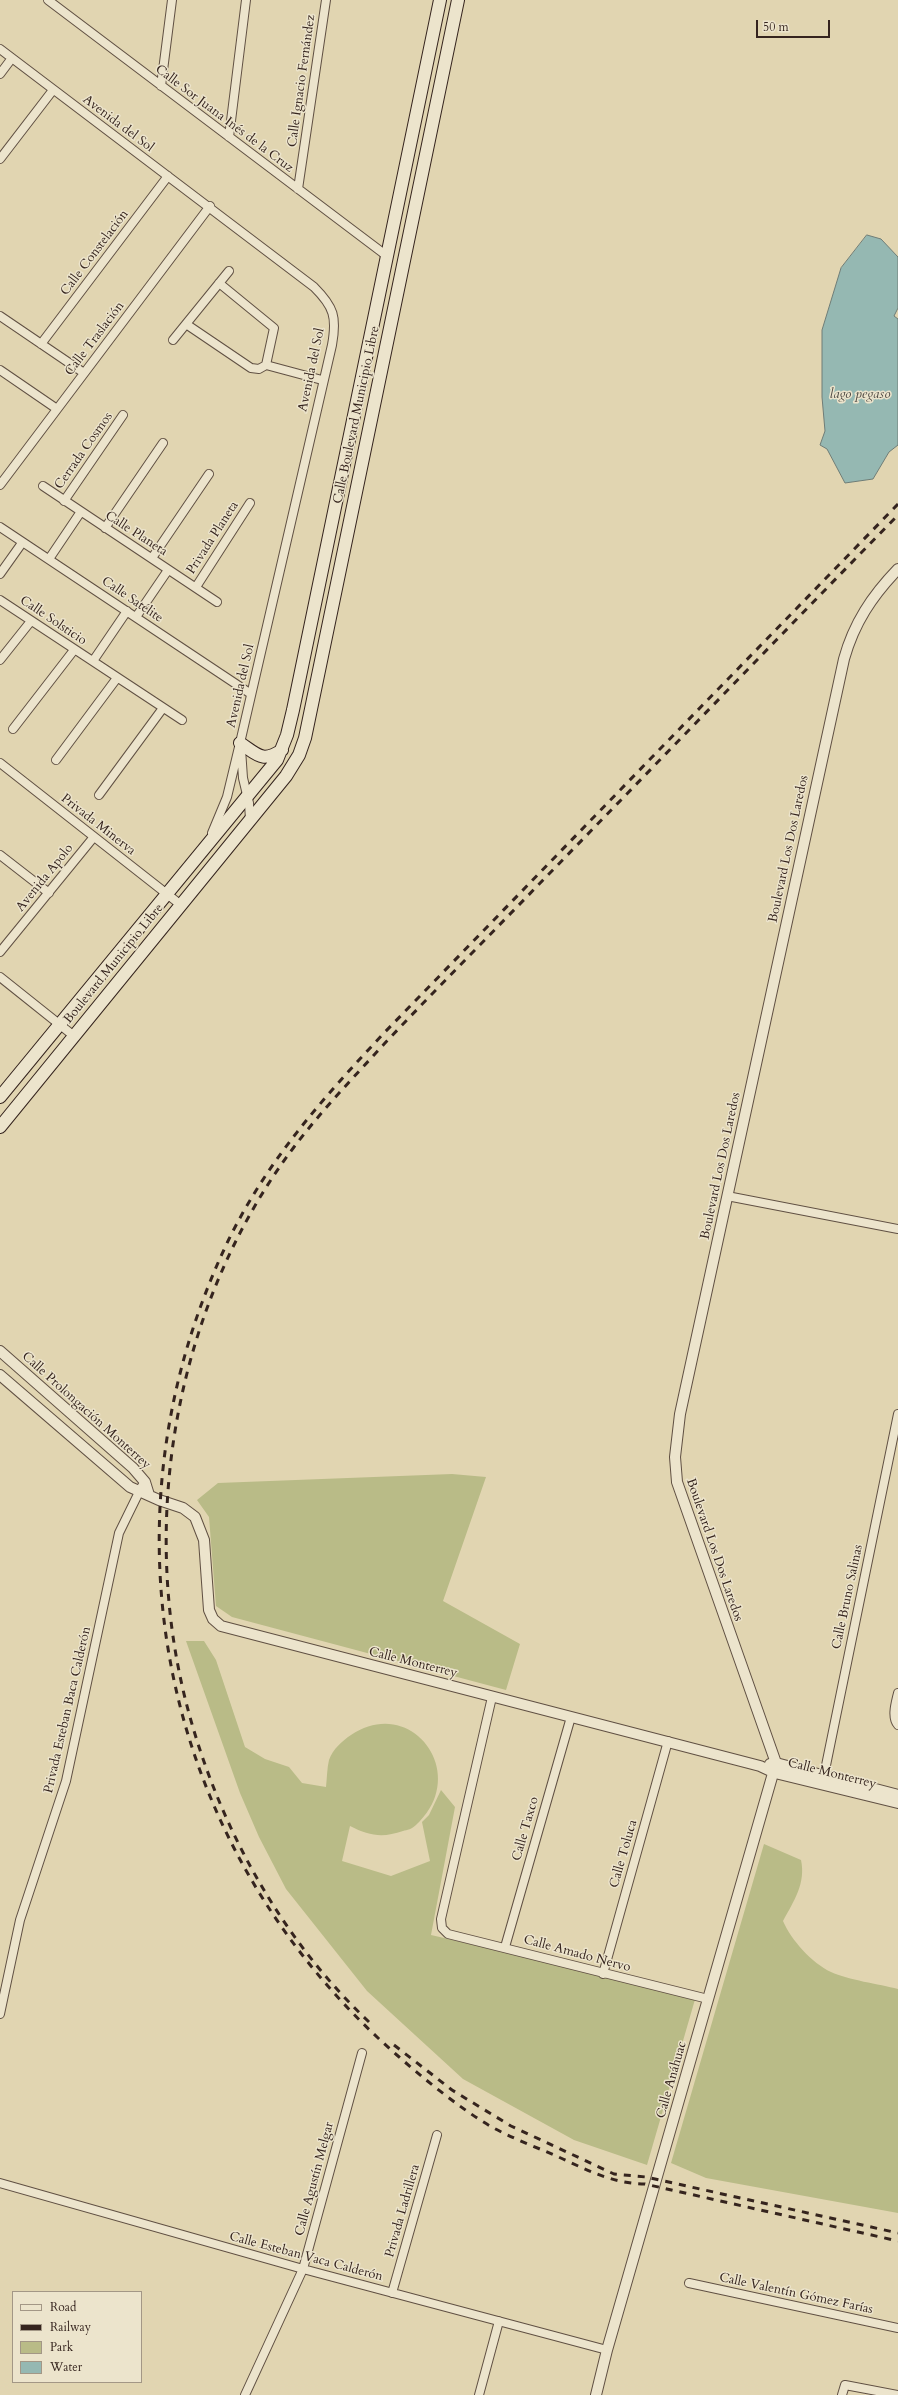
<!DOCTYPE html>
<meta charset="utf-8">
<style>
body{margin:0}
#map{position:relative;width:898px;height:2395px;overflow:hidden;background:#e1d5b1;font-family:Cardo,serif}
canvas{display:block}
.legend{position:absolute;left:12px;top:2291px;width:130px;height:92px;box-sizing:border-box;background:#ece4cc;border:1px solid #a39786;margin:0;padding:5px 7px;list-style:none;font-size:12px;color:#35241e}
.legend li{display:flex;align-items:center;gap:8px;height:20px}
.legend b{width:20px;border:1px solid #a39786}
.scale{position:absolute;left:756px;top:20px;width:74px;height:18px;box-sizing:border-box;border:2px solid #35241e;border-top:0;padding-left:5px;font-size:12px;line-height:14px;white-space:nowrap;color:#35241e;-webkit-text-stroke:3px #ece4cc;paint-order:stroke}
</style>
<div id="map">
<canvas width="898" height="2395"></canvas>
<ul class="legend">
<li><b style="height:5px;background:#ece4cc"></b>Road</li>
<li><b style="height:5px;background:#35241e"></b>Railway</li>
<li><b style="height:11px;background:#b9bb87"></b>Park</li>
<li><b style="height:11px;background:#95b8b2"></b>Water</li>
</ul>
<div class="scale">50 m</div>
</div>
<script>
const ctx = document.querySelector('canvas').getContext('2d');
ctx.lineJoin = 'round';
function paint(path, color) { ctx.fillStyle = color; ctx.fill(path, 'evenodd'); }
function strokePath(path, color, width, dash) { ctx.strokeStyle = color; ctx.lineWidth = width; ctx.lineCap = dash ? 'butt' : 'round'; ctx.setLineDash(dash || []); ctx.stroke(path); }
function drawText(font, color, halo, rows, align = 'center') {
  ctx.font = font + ' Cardo,serif'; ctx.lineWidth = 3; ctx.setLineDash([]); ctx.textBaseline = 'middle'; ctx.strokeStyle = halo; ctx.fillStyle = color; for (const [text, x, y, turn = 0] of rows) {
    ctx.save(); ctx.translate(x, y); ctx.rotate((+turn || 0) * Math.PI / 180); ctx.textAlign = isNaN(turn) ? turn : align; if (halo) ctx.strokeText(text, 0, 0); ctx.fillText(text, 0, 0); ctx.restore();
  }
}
const green = new Path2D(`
 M452,1474L486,1477L443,1601L520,1644L506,1690L232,1617L216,1606L209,1517L197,1500L218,1483Z
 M186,1641H204L216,1660L245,1747L265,1759L289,1767L302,1783L326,1787C327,1778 327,1768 329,1760C333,1749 342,1741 351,1735C411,1694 472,1774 416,1825C412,1829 407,1830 403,1831C383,1838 369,1836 350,1826L342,1861L391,1876L430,1861L422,1822L429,1815L441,1790L455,1807L431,1935L696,1996L647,2165L574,2140L463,2079L367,1991L286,1889L259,1837L240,1793Z
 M764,1844L801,1860C806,1883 794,1901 783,1921C791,1940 812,1963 831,1972C848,1980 879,1984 898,1989V2213L706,2178L671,2163Z`);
const water = new Path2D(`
 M867,235L881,239L898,257V308L894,316L898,319V445L889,452L873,479L845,483L827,449L820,445L825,431L822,397V330L841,268Z`);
const minor = new Path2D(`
 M48,0L387,256
 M0,49L314,287C334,307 337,317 332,345L240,743L227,797L212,833
 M0,74L12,58
 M161,86L172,0
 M229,137L246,0
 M0,159L53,90
 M298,189L326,0
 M0,316L84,373
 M186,324L251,368L259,369L266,365L274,328L219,283
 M173,340L229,271
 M41,344L168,176
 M266,365L322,380
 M0,370L57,409
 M0,485L210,206
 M43,486L217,602
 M64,501L123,415
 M0,527L251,694
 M105,528L163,443
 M152,558L209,474
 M49,559L80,513
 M0,574L22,543
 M196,587L250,503
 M0,600L182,720
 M136,617L168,570
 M0,660L31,621
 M93,661L127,611
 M13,729L74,650
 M241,749L243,778L249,803L250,820
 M56,760L117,678
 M0,763L181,905
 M99,795L163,708
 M0,855L49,893
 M0,952L93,838
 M0,977L74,1036
 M727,1196L898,1229
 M898,1693C896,1702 891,1717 898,1725
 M492,1697L441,1919L442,1928L448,1934L708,1999
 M823,1780L898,1414
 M505,1947L571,1717
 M603,1974L668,1741
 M0,2014L20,1920L66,1781L119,1533L142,1486
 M0,2183L303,2269L607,2350
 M689,2283L898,2328
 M392,2293L437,2135
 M245,2395L303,2269L362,2053
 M479,2395L499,2321
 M842,2395L845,2385L898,2395`);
const tertiary = new Path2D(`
 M0,1351L133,1468L145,1482L149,1495
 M0,1375L130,1487L159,1500L183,1508L195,1517L204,1540L209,1610L213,1619L221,1626L760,1766L775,1773L898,1803
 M770,1764L776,1763L898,1795
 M596,2395L607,2350L776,1763L677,1482L675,1457L680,1414L844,659C854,623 872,596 898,569`);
const secondary = new Path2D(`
 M240,743C258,755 262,763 282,750
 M0,1097L277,760L287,735L293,710L440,0
 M0,1127L286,776L299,755L305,738L458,0`);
const rail = new Path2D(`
 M898,504L385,1032C324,1097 269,1158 229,1239C92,1523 161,1850 398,2056C424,2079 461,2109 490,2126C513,2139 539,2148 563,2159C589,2171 615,2184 645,2184L898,2241
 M369,2022C278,1936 215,1819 185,1698C139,1511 178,1301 294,1147C322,1110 354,1077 385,1043C438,987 492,933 545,878C663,757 780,636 898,515
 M394,2045L452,2090L511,2126L614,2174L646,2177L898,2233`);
const streetNames = [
 ["Calle Ignacio Fernández",302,81,-82],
 ["Calle Sor Juana Inés de la Cruz",224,119,37],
 ["Avenida del Sol",118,124,37],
 ["Calle Constelación",95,253,-53],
 ["Calle Traslación",95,339,-53],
 ["Avenida del Sol",312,370,-78],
 ["Calle Boulevard Municipio Libre",357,415,-78],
 ["Cerrada Cosmos",84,451,-55],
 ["Calle Planeta",136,534,33],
 ["Privada Planeta",213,538,-57],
 ["Calle Satélite",132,600,34],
 ["Calle Solsticio",53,621,34],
 ["Avenida del Sol",241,686,-77],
 ["Privada Minerva",98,825,38],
 ["Boulevard Los Dos Laredos",789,849,-78],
 ["Avenida Apolo",45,878,-51],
 ["Boulevard Municipio Libre",114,964,-51],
 ["Boulevard Los Dos Laredos",721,1166,-78],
 ["Calle Prolongación Monterrey",86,1411,42],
 ["Boulevard Los Dos Laredos",714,1550,71],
 ["Calle Bruno Salinas",848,1597,-78],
 ["Calle Monterrey",413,1663,14],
 ["Privada Esteban Baca Calderón",68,1710,-77],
 ["Calle Monterrey",832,1774,14],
 ["Calle Taxco",526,1829,-74],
 ["Calle Toluca",624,1854,-74],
 ["Calle Amado Nervo",577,1954,15],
 ["Calle Anáhuac",672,2080,-74],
 ["Calle Agustín Melgar",315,2179,-75],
 ["Privada Ladrillera",403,2211,-74],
 ["Calle Esteban Vaca Calderón",306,2257,15],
 ["Calle Valentín Gómez Farías",796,2294,12]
];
const waterNames = [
 ["lago pegaso",860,395]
];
paint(green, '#b9bb87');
paint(water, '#95b8b2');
strokePath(water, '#6f7d77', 1);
strokePath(minor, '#605043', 10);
strokePath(tertiary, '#605043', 12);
strokePath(secondary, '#35241e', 14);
strokePath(minor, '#ece4cc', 8);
strokePath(tertiary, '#ece4cc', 10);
strokePath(secondary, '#ece4cc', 12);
strokePath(rail, '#35241e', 3, [7, 7]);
drawText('13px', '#35241e', '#ece4cc', streetNames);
drawText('italic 14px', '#4d4943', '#ece4cc', waterNames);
</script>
